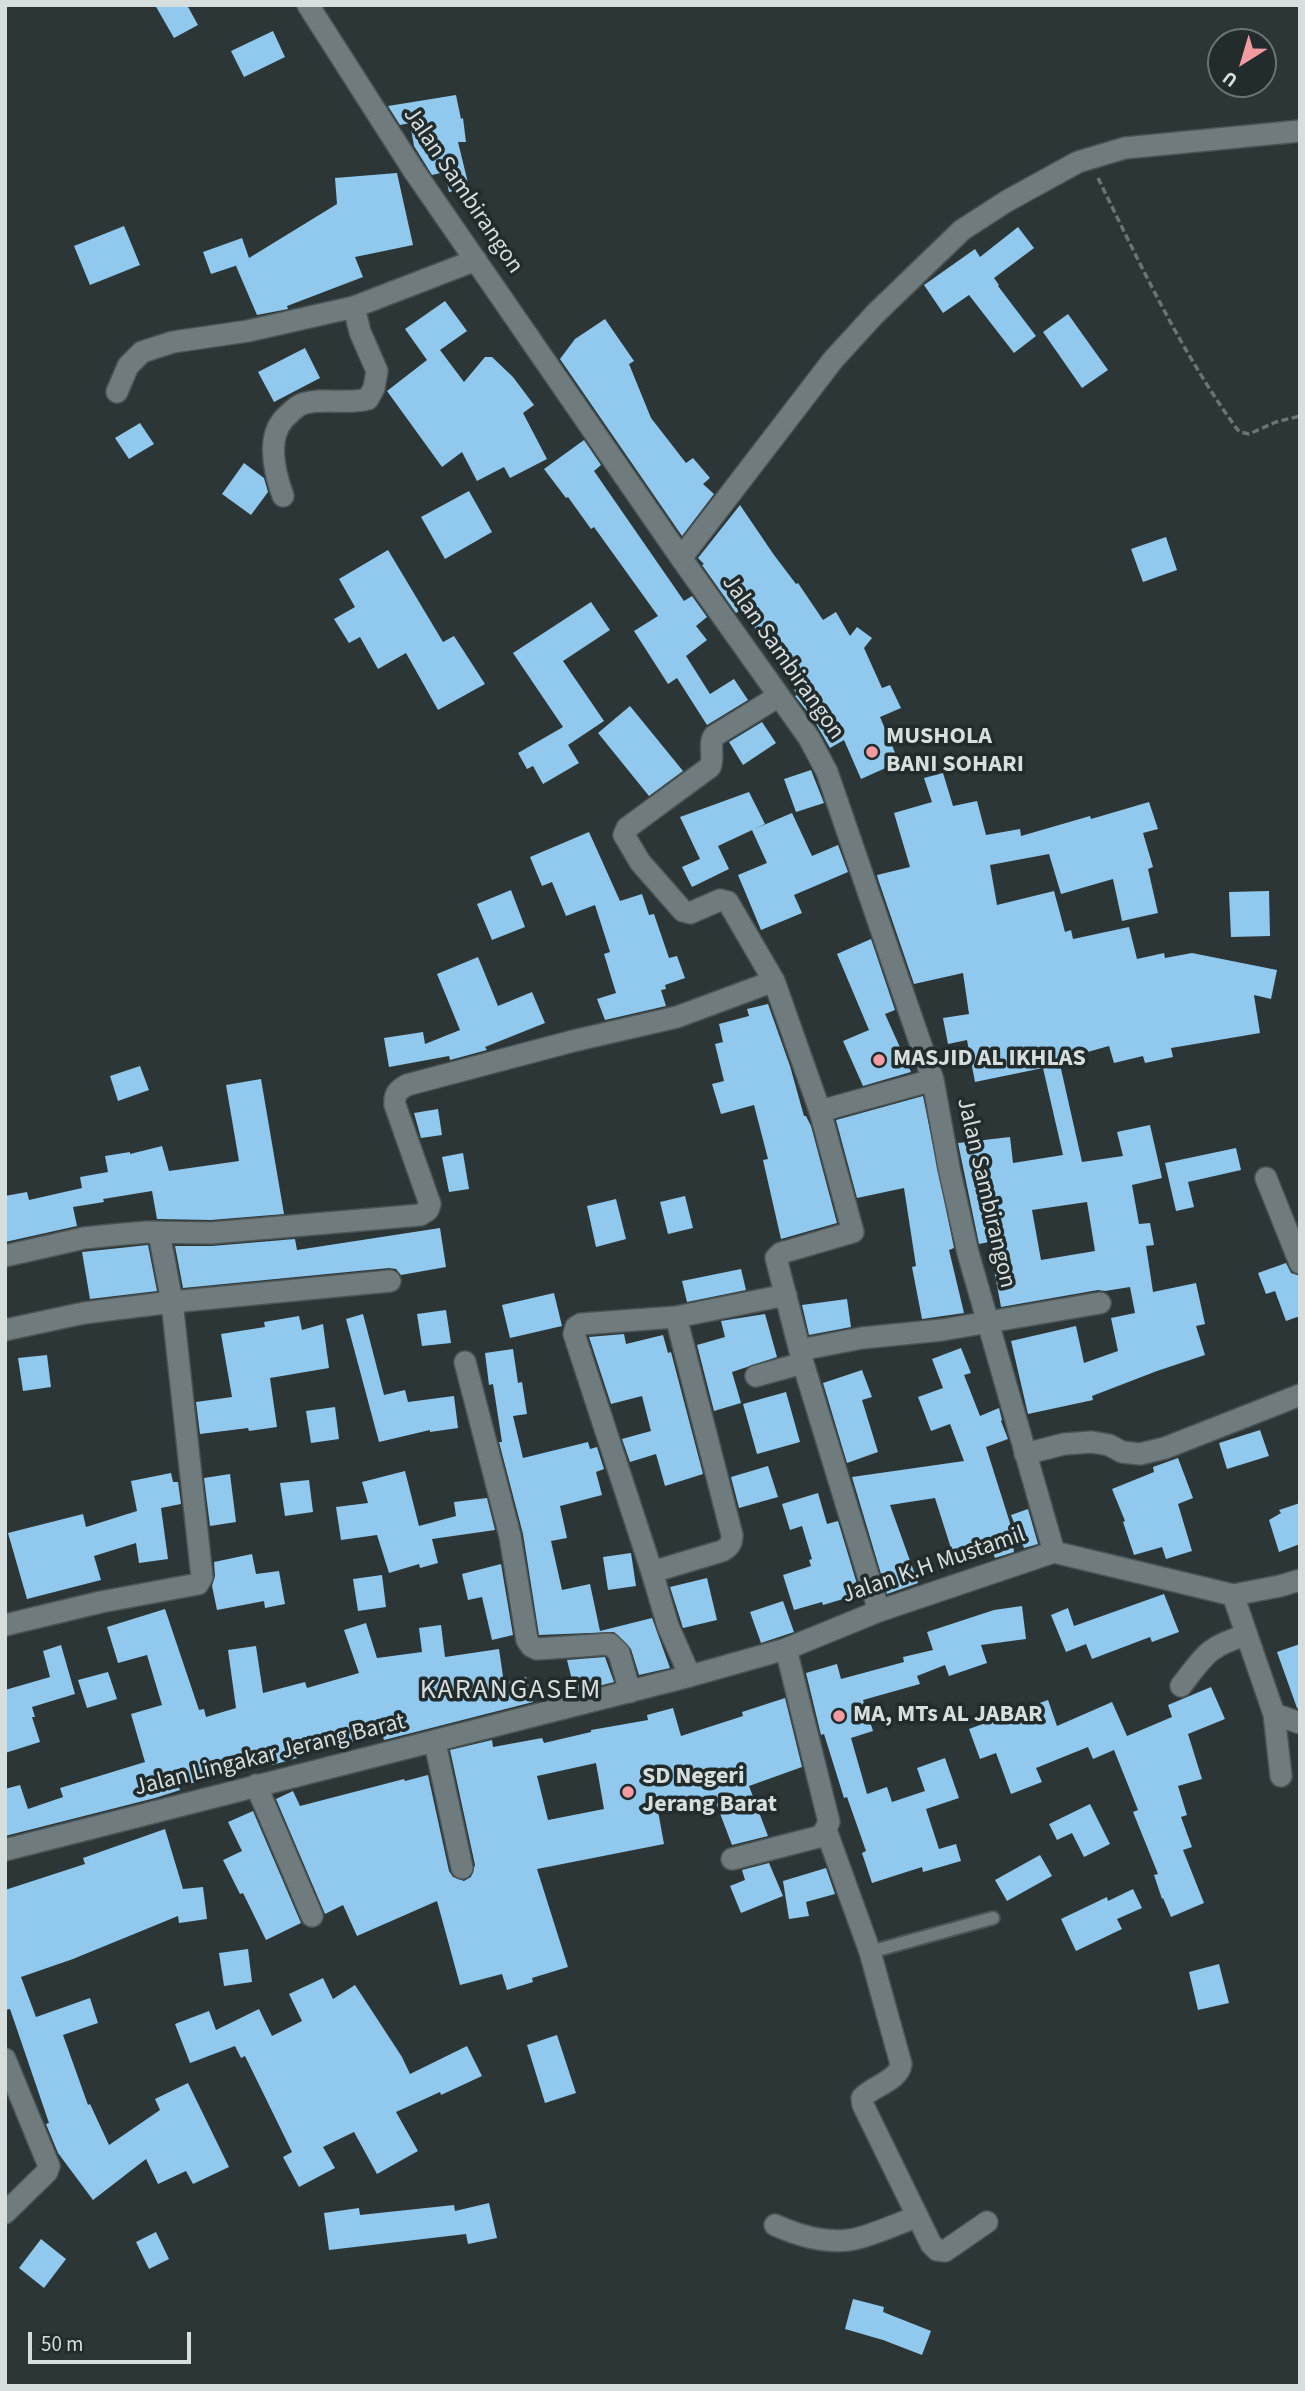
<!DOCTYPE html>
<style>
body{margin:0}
#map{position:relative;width:1305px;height:2391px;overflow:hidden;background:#2c3637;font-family:"Source Sans 3",sans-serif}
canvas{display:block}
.frame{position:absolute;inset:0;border:7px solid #d7dede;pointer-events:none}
.north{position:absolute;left:1207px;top:28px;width:70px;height:70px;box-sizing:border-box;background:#222c2d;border:2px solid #6a7374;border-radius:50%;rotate:217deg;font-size:19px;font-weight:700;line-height:28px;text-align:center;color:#d7dede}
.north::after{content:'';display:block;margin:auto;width:24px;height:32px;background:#f49aa1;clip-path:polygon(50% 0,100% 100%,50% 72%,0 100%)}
.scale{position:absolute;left:28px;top:2332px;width:163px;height:32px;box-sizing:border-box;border:4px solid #d7dede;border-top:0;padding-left:9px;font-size:21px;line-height:24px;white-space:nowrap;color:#d7dede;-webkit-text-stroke:5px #222c2d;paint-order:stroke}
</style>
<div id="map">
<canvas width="1305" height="2391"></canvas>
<div class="frame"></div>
<div class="north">U</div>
<div class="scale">50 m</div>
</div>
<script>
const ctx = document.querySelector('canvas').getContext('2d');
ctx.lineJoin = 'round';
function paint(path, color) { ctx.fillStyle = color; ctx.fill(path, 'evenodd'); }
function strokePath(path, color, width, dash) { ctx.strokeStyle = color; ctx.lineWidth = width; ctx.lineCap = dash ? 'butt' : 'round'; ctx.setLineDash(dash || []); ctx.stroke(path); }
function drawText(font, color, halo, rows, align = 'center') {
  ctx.font = font + ' "Source Sans 3",sans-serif'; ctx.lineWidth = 7; ctx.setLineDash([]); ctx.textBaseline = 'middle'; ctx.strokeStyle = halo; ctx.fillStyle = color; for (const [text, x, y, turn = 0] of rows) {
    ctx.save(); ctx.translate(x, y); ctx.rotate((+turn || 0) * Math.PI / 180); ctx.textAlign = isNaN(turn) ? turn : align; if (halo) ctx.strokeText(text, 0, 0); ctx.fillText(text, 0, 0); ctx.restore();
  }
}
const building = new Path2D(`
 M155,5H187L198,25L174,38Z
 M273,31L285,57L244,77L231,51Z
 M456,95L461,119L463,118L466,142H458L469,187L449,192L445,172L432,175L414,146L410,123L400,125L388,106Z
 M397,173L413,245L355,257L363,277L287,306L288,309L257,315L236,266L238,265L211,274L203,252L242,238L249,258L337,204L335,178Z
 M124,226L140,265L90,285L74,246Z
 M1018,227L1034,248L994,278L999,285L998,286L1036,336L1014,353L969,295L943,313L924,285L975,249L980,257Z
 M445,301L467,331L440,350L464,382L485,357H492L513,377L534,405L523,413L547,459L510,478L504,467L477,481L462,452L442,467L387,391L427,360L405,329Z
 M1068,314L1108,370L1082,388L1043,332Z
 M605,319L634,361L629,364L651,418L686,463L693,458L710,478L703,484L714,494L682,536L560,359L575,339Z
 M305,348L320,378L274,402L258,372Z
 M140,423L154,444L129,459L115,438Z
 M584,440L601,465L594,471L684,601L692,596L707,617L696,626L707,640L686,656L710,694L734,679L748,700L707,725L677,678L668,684L634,631L658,616L594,527L591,529L568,497L566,498L544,469Z
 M244,463L264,478L268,492L251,515L222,494Z
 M469,491L492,532L445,559L421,517Z
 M740,505L774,555L796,584L798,583L823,620L836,612L850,636L857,627L872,638L864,648L882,688L890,685L901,708L880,717L899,762L861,779L844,740L830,748L814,720L795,696L797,695L766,640L764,642L742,609L736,613L702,565L704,564L698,558Z
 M1166,537L1177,570L1143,582L1131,549Z
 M388,550L443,642L454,636L485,684L438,710L406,653L378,669L360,637L349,643L334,619L355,607L339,579Z
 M591,602L610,630L563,661L604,721L568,745L579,763L543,784L533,766L527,769L518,753L563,727L513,653Z
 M630,706L683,771L649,796L598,733Z
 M762,722L776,743L743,765L729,742Z
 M811,770L824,803L796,812L784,779Z
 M943,773L953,806L977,801L986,835L1020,829L1021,836L1090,816L1091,819L1149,802L1158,829L1143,833L1153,867L1148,869L1158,913L1122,921L1113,879L1061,894L1049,854L990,865L997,905L1054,891L1065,932L1071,930L1073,939L1129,927L1137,959L1164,953L1165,958L1192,953L1277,970L1271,999L1254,995L1260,1033L1171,1048L1173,1057L1145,1063L1143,1056L1114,1063L1109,1046L1059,1060L1082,1162L1123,1156L1117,1132L1150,1125L1162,1178L1132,1185L1139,1224L1150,1223L1154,1245L1146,1246L1153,1292L1196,1283L1205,1324L1196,1326L1205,1355L1157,1371L1092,1396L1093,1400L1028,1414L1011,1341L1076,1326L1084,1363L1118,1351L1111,1318L1135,1313L1130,1287L1105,1291L1098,1290L1001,1307L989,1242L979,1244L958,1143L1010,1137L1013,1163L1063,1155L1043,1068L975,1082L967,1040L948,1044L943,1018L969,1014L963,973L914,984L878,879L877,875L910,867L894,813L932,802L924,778ZM1087,1202L1095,1251L1041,1260L1032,1210Z
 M749,792L765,824L718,846L729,869L692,887L682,867L700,859L680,817Z
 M792,813L812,856L838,845L848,872L794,895L802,913L761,930L738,875L767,863L752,830Z
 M589,832L620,901L642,894L649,915L654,914L669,958L677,956L685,978L665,985L666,989L661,990L666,1006L605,1020L597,999L616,993L604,954L610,952L595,905L566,916L552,882L542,886L530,857Z
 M511,890L525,927L492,940L477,904Z
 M1269,891L1270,936L1231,937L1229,892Z
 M871,939L895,1010L885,1014L911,1072L863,1086L843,1041L869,1030L837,954Z
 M478,957L498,1006L532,992L545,1023L485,1047L487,1050L450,1060L449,1056L389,1067L384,1038L423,1032L425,1044L460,1030L437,974Z
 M768,1004L790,1066L804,1116H806L811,1126L837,1223L781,1239L763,1160L768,1159L754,1105L721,1114L712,1084L724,1081L715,1044L723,1042L719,1024L749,1016L747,1009Z
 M140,1066L149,1090L118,1101L110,1076Z
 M261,1079L284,1214L211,1220L157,1219L152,1191L103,1199L104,1202L73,1207L77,1226L5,1242V1196L27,1192L29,1200L82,1188L80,1177L108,1172L105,1156L130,1152V1154L162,1146L169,1171L239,1161L226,1085Z
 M923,1096L954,1248L949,1250L964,1313L922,1319L912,1267L916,1266L904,1188L857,1198L836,1120Z
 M438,1109L442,1135L421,1138L414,1113Z
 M1236,1148L1241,1170L1188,1182L1194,1207L1176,1211L1165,1163Z
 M463,1153L469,1189L449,1192L442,1157Z
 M685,1196L693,1228L668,1234L660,1202Z
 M616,1199L626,1239L596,1247L587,1206Z
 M440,1228L446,1267L401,1275L396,1269L389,1268L183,1288L175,1246H212L295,1239L297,1250Z
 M148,1245L157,1291L90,1299L82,1252Z
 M1286,1263L1291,1273L1300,1276V1316L1286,1321L1275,1291L1266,1294L1258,1273Z
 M741,1269L746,1290L687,1302L682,1281Z
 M554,1293L562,1326L510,1338L502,1305Z
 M847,1299L851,1327L809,1335L802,1305Z
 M446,1310L451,1343L422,1346L417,1314Z
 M363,1314L384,1395L405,1390L408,1402L454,1396L458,1428L430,1432V1430L379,1442L346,1319Z
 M765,1314L777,1357L732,1372L741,1403L714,1411L697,1345L725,1337L721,1321Z
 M299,1316L302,1330L323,1324L329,1368L270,1378L277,1427L249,1431L248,1428L200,1434L196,1402L232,1397L221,1334L265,1327L264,1322Z
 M624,1334L626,1344L663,1335L668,1353L671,1352L703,1474L665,1486L656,1454L630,1462L622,1439L651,1431L642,1396L611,1404L589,1337Z
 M961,1348L971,1373L964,1375L980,1416L999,1408L1002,1420L1001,1421L1008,1439L986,1447L1010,1523L1014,1552L995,1558L993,1553L956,1564L935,1498L890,1505L918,1583L887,1594L852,1477L964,1461L950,1424L931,1431L918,1397L943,1388L932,1359Z
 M513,1349L518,1383L522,1382L527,1414L513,1416L523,1458L588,1442L590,1449L597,1447L604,1469L596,1472L602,1495L560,1506L567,1538L551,1541L562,1590L590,1584L600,1631L652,1618L670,1668L639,1675L631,1649L614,1632L539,1635L523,1534L499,1442H502L493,1384L489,1385L485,1353Z
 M47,1355L51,1387L23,1391L18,1358Z
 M862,1370L872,1397L862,1400L878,1452L847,1463L823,1383Z
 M786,1392L800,1442L757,1454L743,1404Z
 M335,1407L339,1439L311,1443L306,1411Z
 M1260,1430L1269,1456L1227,1469L1219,1443Z
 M1178,1458L1193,1498L1178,1504L1192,1551L1166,1559L1162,1547L1134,1555L1123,1522L1125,1521L1112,1489L1154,1472L1153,1467Z
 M768,1466L778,1497L739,1508L731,1477Z
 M405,1471L419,1526L456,1516L454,1502L487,1498L495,1530L432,1539L438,1563L420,1568L419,1564L389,1573L377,1535L341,1540L336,1507L368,1503L362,1482Z
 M171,1473L173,1482H178L181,1504L161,1508L168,1559L139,1563L136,1543L94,1556L101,1580L27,1599L8,1533L83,1514L86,1527L137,1511L131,1481Z
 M230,1474L236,1522L210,1526L204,1478Z
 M309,1480L313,1512L285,1516L280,1483Z
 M818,1493L827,1524L838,1521L860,1594L823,1605L822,1602L794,1610L783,1575L811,1566L809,1560L812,1559L802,1526L790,1530L782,1504Z
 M1300,1503V1544L1279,1552L1269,1520L1281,1513L1279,1510Z
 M1028,1509L1038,1544L1024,1548L1011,1515Z
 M631,1553L636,1586L608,1590L603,1557Z
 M252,1554L256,1574L279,1571L285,1604L265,1608L264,1601L217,1610L212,1586L215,1576L214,1562Z
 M501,1564L513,1635L492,1640L482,1597L468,1600L462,1574Z
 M382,1575L386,1607L358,1611L353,1579Z
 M707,1578L717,1620L683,1628L670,1587Z
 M1164,1594L1179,1632L1152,1642L1150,1637L1092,1659L1086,1644L1066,1652L1051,1615L1068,1608L1074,1626Z
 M783,1601L794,1632L761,1643L750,1612Z
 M1022,1606L1026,1639L981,1645L987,1663L949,1676L945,1665L917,1676L920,1684L863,1700L873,1731L851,1738L867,1794L887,1787L892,1802L925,1791L917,1768L945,1758L959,1798L926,1809L939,1849L956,1844L961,1861L923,1872L922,1867L872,1883L862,1853L866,1851L847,1797L844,1798L824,1734L821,1735L806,1673L837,1664L841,1679L904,1662L903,1657L933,1650L927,1632L994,1610Z
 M165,1609L199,1710L204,1709L206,1717L236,1708L228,1650L256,1646L263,1693L305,1682L307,1688L359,1673L344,1630L366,1623L377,1658L422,1652L419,1628L441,1625L445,1657L499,1649L504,1683L526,1677L533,1702L384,1740L382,1733L332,1748L331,1743L295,1753L297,1758L272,1765L269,1757L225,1769L226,1773L179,1787L180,1790L155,1798L5,1836V1789L20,1785L28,1809L63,1797L60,1788L145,1762L131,1714L162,1705L147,1655L118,1663L107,1627Z
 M1300,1644V1709L1297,1708L1277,1652Z
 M61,1645L75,1694L32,1707L35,1717H32L40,1742L5,1753V1690L50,1677L43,1651Z
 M605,1657L614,1682L575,1692L567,1660Z
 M108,1672L117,1699L87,1708L78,1680Z
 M1211,1687L1225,1719L1188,1734L1202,1779L1178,1786L1187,1815L1181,1817L1192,1847L1183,1850L1204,1903L1171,1917L1163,1898L1162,1899L1154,1875L1158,1874L1133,1812L1138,1810L1114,1750L1093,1759L1088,1747L1036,1768L1042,1782L1011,1794L996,1753L980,1759L969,1729L1048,1700L1057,1726L1112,1702L1127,1736L1172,1717L1168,1705Z
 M785,1698L802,1767L749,1786L768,1836L732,1845L713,1795L658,1811L664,1844L537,1869L568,1967L532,1978L533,1982L507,1990L502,1974L460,1985L437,1901L357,1936L343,1905L325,1914L276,1799L293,1791L300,1806L404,1779L405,1781L428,1775L449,1871L453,1877L464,1881L471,1877L475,1865L450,1750L492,1740L493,1747L542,1738L544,1743L591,1732V1730L648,1720L647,1715L673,1708L681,1736L743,1716L742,1712ZM596,1763L604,1809L548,1820L537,1776Z
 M1090,1804L1110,1844L1084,1857L1072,1833L1057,1840L1049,1824Z
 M253,1811L301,1923L266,1940L243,1893L240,1894L223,1860L242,1851L228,1822Z
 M165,1829L183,1889L203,1887L207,1919L179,1923L178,1916L73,1959L21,1977L36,2017L90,1998L98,2023L63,2035L88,2105L90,2104L109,2145L160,2110L155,2099L188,2083L229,2167L193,2184L186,2171L158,2184L146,2159L93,2200L58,2153L46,2124L49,2123L10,2009L5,2010V1890L85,1864L83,1858Z
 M1040,1855L1052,1876L1007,1901L995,1880Z
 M769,1863L783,1896L741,1913L730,1886L745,1880L742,1870Z
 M826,1868L835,1894L806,1902L809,1916L789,1919L783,1881Z
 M1133,1889L1142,1908L1117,1919L1122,1929L1076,1951L1061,1919L1107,1897L1108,1901Z
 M248,1949L252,1982L224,1986L219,1953Z
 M1219,1964L1229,2003L1198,2010L1189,1972Z
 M323,1978L333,1999L355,1985L402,2057L410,2074L467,2046L482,2076L441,2095L440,2092L396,2112L418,2151L377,2174L354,2132L323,2147L335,2168L299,2187L283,2157L292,2152L245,2056L241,2058L235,2046L190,2063L175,2024L209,2011L216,2030L259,2009L272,2036L302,2021L289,1994Z
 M557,2035L576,2093L545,2103L527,2045Z
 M489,2203L497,2238L468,2244L466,2234L329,2250L324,2213L359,2208L360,2215L454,2205L455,2211Z
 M156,2232L169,2259L149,2269L136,2242Z
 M41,2239L66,2259L44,2288L19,2268Z
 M853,2299L884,2307L883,2312L931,2331L922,2355L883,2340L845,2329Z`);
const path = new Path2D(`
 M1098,178C1140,264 1181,352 1237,429L1240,432L1249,434L1276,422L1300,416`);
const lane = new Path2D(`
 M870,1952L993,1918`);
const street = new Path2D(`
 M308,5L414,171L681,558L809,738L827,772L933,1080L949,1168L968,1253L1054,1552
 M117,392L128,366L142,352L173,342L248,331L354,307L476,260
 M283,496C274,471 265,433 289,414C293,410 297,406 302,404C324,397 345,405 368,399L374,388L377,371L360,332L354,307
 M681,558L833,360L875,314L962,230L1007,201L1078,162L1125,148L1300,131
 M774,981L728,902L720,900L690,913L683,911L640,862L624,835L627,828L710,767C715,757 708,745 714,736L779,696
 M820,1111L853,1232L781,1253L776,1258L803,1363L879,1611
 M1266,1178L1300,1263
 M5,1256L84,1238L123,1234L148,1232L211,1233L420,1215L428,1210L430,1204L395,1105C394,1094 398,1090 407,1085L573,1041L677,1017L774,981L820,1111L933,1080
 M676,1317L581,1324L576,1327L574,1334L652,1572L668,1626L690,1676
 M5,1330L84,1313L172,1302L390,1281
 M800,1350L862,1338L942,1330L1100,1303
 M465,1362L510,1536L527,1640L531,1646L537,1649L610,1644L619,1653L630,1692
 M756,1376L803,1363
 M1025,1454L1064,1444L1092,1442L1109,1445L1122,1452L1140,1454L1165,1448L1300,1395
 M652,1572L722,1551C729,1547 732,1544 732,1535L676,1317L786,1295
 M1233,1595L1274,1714L1300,1723
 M5,1625L101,1602L198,1584L202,1577L172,1302L159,1233
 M1181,1686C1205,1655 1208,1646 1247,1635
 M1274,1714L1281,1776
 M435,1743L462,1868
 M256,1785L312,1916
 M826,1830L870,1952L901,2064C899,2081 872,2086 862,2098L863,2105L931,2244L937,2250L945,2251L987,2222
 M5,1850L690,1676L786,1649L879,1611L1054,1552L1233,1595L1280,1586L1300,1580
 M732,1859L822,1836L829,1822L786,1649
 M5,2059L49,2166L47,2172L5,2213
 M775,2225C797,2235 824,2243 849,2240C868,2238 898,2223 917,2217`);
const markers = [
 [872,752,7,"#f49aa1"],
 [879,1060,7,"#f49aa1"],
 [839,1716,7,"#f49aa1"],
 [628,1792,7,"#f49aa1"]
];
const streetNames = [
 ["Jalan Sambirangon",462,191,56],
 ["Jalan Sambirangon",782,658,55],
 ["Jalan Sambirangon",985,1193,77],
 ["Jalan K.H Mustamil",934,1566,-19],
 ["Jalan Lingakar Jerang Barat",270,1756,-14]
];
const poiNames = [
 ["MUSHOLA",886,738],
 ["BANI SOHARI",886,766],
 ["MASJID AL IKHLAS",893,1060],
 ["MA, MTs AL JABAR",853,1716],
 ["SD Negeri",642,1778],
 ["Jerang Barat",642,1806]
];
const quarterNames = [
 ["KARANGASEM",511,1692]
];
paint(building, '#90c9ed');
strokePath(lane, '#4b5454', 16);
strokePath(street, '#4b5454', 24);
strokePath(path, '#6b7374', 3.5, [7, 3.5]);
strokePath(lane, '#6f7b7c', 12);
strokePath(street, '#6f7b7c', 21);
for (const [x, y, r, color] of markers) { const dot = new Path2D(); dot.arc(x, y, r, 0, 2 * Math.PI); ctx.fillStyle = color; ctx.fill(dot); strokePath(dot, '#222c2d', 2.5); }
drawText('24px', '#d7dede', '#222c2d', streetNames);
drawText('bold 24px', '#d7dede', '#222c2d', poiNames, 'left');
ctx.letterSpacing = '2px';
drawText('28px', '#d7dede', '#222c2d', quarterNames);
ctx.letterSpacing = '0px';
</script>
